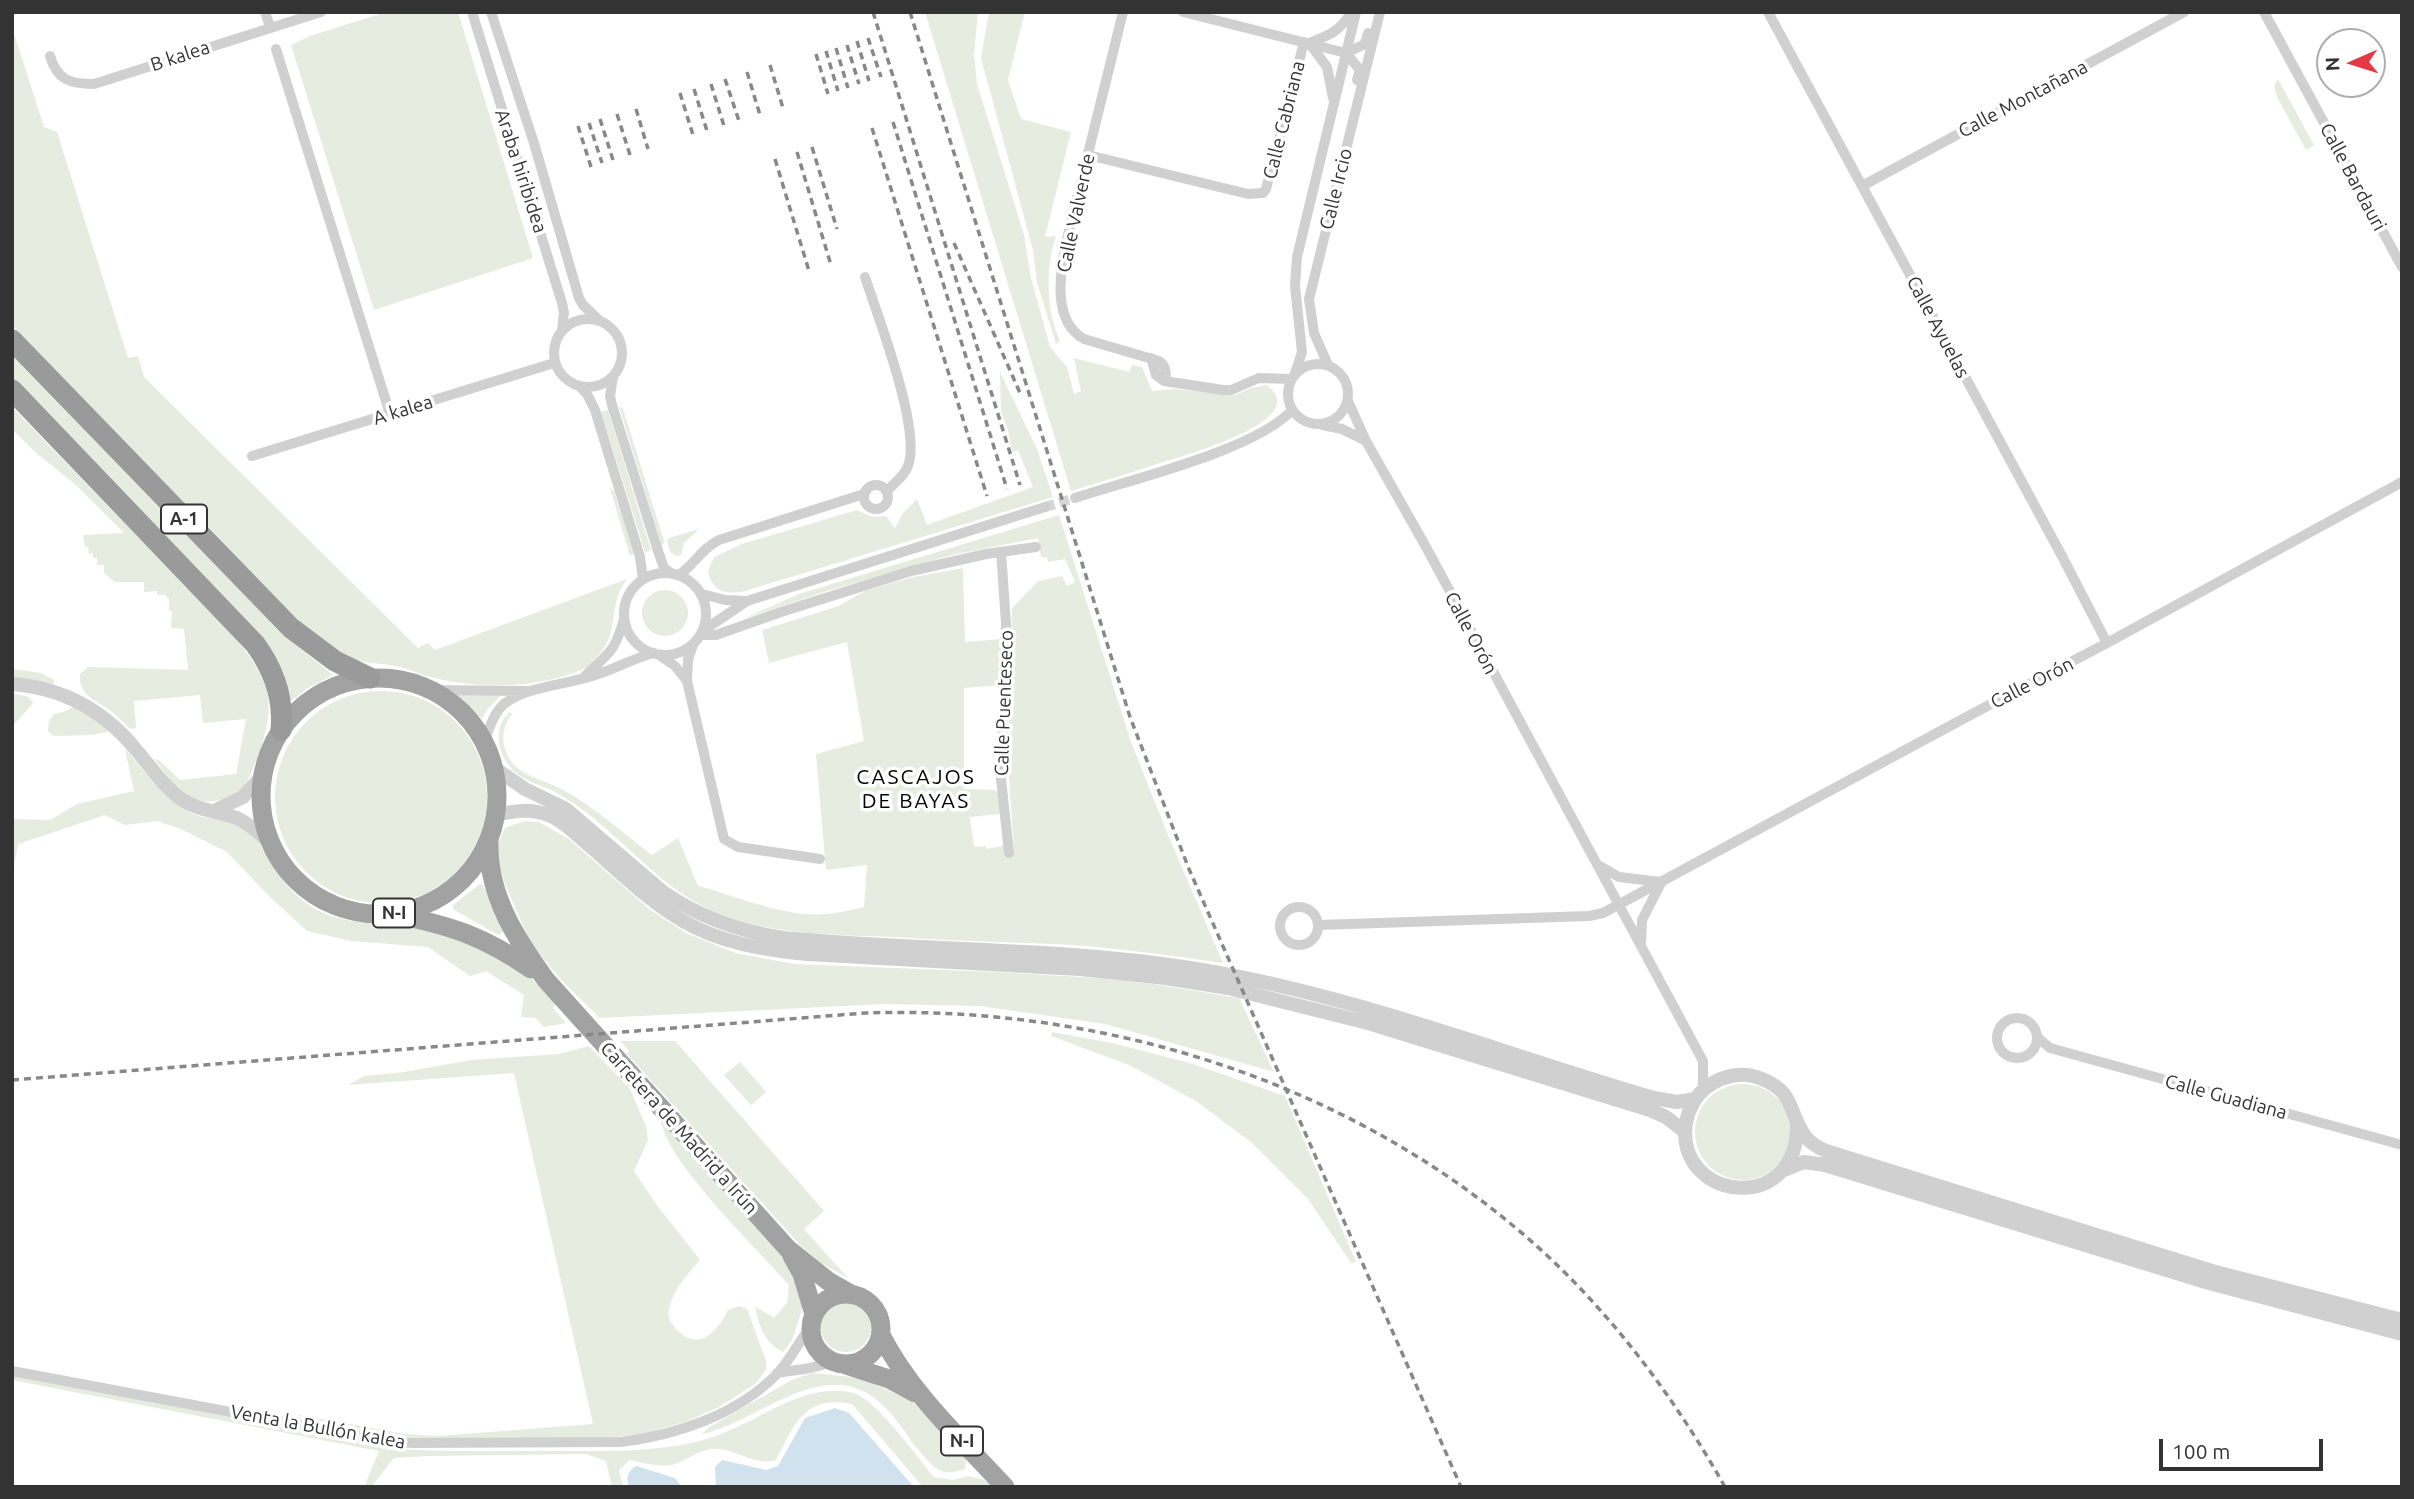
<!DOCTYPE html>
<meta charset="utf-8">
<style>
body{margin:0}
#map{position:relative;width:2414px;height:1499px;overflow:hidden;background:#fff;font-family:Ubuntu,sans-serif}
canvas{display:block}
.frame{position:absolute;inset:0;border:14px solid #333;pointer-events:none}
.north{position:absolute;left:2316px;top:28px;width:70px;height:70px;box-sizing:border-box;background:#fff;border:2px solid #adadad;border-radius:50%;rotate:267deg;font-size:19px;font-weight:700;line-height:28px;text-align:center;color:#333}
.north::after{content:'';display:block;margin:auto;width:24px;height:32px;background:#e63946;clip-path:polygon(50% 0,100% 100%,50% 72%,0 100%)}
.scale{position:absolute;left:2159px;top:1439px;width:164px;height:32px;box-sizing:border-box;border:4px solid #333;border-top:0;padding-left:9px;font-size:21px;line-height:24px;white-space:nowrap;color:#333;-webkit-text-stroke:5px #fff;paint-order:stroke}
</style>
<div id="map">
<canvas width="2414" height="1499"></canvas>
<div class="frame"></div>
<div class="north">N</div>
<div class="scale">100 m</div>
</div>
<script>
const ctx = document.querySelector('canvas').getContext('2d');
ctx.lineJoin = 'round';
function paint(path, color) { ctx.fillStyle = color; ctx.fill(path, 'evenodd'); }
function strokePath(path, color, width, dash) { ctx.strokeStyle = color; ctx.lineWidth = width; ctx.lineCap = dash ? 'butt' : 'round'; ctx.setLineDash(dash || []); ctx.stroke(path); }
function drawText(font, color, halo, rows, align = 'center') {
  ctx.font = font + ' Ubuntu,sans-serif'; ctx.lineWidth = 7; ctx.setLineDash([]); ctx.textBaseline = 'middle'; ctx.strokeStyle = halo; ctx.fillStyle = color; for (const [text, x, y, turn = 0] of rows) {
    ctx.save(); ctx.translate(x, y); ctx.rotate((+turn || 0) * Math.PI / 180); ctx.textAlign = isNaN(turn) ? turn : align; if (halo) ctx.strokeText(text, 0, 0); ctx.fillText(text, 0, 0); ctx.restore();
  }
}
const green = new Path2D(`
 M386,12H458L533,258L374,310L291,45L310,36Z
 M925,12H978L974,54L977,84L1024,235L1031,278L1050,347L1067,367L1074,394L1081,391L1074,358L1129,372L1132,365L1142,367L1152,391L1176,389L1235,395L1251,388L1266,385C1318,421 1174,458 1154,465C1126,474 1098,483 1071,491Z
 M989,12H1025L1008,80L1021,119L1071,132L1045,237L1056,236C1045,269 1046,310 1060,341L1056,344L1037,282L1033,250L981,58Z
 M12,27L44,127L57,132L128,358L138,356L144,377L418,648L428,643L435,650L627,579C605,607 623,638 591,662L592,665C544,689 482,690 430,677C420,675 411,669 400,667C382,662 360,665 344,655C292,622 254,575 212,531C146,463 77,396 12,326Z
 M2278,79L2314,145L2306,150L2277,97L2274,85Z
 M12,352L292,642L333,675L306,689L291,701L282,672L107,478L12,379Z
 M1000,372L1037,449L1053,497L745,591C726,595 712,592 708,571L714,557L742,544L857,510L872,517L886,516L895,528L903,513L917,499L927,525L1033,487L1018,450L1012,452L1008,430L1001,412Z
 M619,406L623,409L664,541L662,547Z
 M12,407L236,638C247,653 260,669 266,688C273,710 265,736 258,756C248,781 243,800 213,801C206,802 197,801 192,798C176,790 165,772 154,759L159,760L180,780L236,774L246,719L203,723L200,695L134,701L136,728L130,729C124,723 118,717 112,712C98,700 78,697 80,674L88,667L188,670L184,629L171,628L172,611L169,610V599L165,595H157V591L144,592V582H115L104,573V565H97V558H93V553L89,554L88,547H85L83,535L124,533L76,485L35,452L12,429Z
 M608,410L651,550L645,552L601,412Z
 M610,488L614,491L634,554L630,556Z
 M1059,515L1131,742L1168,835L1223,963C1167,955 1111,947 1055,944C1007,942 959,941 912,938C846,934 775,938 713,911C651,884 613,822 553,791C541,785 526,782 515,772C498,757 491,728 510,712L512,714C499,730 501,752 516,767C527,777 552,783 565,791C596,808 624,834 652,855L678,838L698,886C737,896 785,918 826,914C838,913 851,910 864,907L867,865L826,870L816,754L864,741L847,642L769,663L762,630L839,606L865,591L909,578L963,568L965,642L1003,639L1000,685L964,688V789L995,790L998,794L1000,814L970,817L974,847L986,846V849L1003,846L1014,851L1008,764L1012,608L1038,581L1062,576L1067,586L1075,582L1065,559L1048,562L1047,557H1041L1038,538L952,555L827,591L743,619L799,594Z
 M699,529L684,543L681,555L676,556L670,552L667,540L669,538Z
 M642 613a23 23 0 1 1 46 0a23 23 0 1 1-46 0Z
 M12,669L41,673L54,680V684L12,678Z
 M275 797a106 106 0 1 1 212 0a106 106 0 1 1-212 0Z
 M12,693L29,697L33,703L12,727Z
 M502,694L487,710L482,719L457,695Z
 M74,706L91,715L108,729L107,732L92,735L53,736L48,731L49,721L54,714L66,711Z
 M125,749C144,770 163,798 189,812C208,823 238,815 253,833C259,840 262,849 267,856C280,877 294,898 317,910C349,926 381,923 415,926C441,928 488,947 509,961C527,973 542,989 556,1004L553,1008L566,1023L544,1027L536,1018L521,1017L524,995L486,971L470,976L428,947L351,941L307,931L270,897L227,852L181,829L157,821L125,825L105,815L18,844L12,877V819L50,820L77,804L134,791Z
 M524,821L539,822L569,839L649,909L686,933L735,953L795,964L995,972L1099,978L1153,984L1239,998L1274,1072L1105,1024L980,1006L884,1004L600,1018L564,983L531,944L505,884L497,857L498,844L505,828Z
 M480,884L483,885L504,932L498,935L453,909V905Z
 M1052,1032L1112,1043L1190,1063L1285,1096L1356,1262L1351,1263L1308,1199L1252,1143L1196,1101L1129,1065L1051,1036Z
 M620,1041H675L824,1211L804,1229L848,1278L821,1263L802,1247L627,1054L629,1051Z
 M585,1047H590L630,1089L646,1126L648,1140L634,1171L656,1204L700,1260C687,1275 673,1289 669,1310C667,1317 671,1323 676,1329C699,1353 717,1332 728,1310L739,1306L747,1309L766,1361V1370L755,1384L719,1407L685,1422L646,1433L610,1438H414L389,1436L288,1413L405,1434L438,1436L593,1424L514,1073L348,1085L364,1076L404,1072L471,1060L559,1054Z
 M740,1062L766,1092L751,1105L724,1075Z
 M1695 1132a48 48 0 1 1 96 0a48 48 0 1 1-96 0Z
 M662,1122L792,1267L803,1307L792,1340L783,1352C765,1344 758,1324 755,1306L774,1318L787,1303L789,1285C761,1253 664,1159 662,1122Z
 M821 1327a25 25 0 1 1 50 0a25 25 0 1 1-50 0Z
 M812,1373L860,1378L912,1401L966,1457L965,1469C956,1472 948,1474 939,1470C930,1465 922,1454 916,1447C899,1424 883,1397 855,1388C807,1371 748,1425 702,1434L709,1427L792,1380Z
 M12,1375L394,1449C447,1452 501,1451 554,1451C603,1451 667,1453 713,1437C757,1423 804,1381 853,1393C876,1399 918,1458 934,1477L953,1480L968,1476L988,1481L993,1487H923L852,1404C804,1395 795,1424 776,1460C754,1467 733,1446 711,1449C698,1451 687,1460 675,1464C662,1468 643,1463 630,1460L619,1470L623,1487H612L606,1461L586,1454L427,1456L394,1458L371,1487H364L379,1451L12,1380Z`);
const water = new Path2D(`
 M835,1408L849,1413L914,1487H716L715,1467L722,1460L767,1470L778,1466L805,1418Z
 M636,1466L675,1478L682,1487H629C626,1477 627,1472 636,1466Z`);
const minorTunnel = new Path2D(`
 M1045,507L1075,498`);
const minor = new Path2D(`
 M265,12L270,27
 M472,12L562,303L564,313L562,330
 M491,12L534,143L579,298L583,305L600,321
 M1123,12L1066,243C1060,274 1052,321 1084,339L1159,361C1165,365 1168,373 1164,381L1156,375L1151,358
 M1183,12L1346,53
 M1768,12L2063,558L2107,643
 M2264,12L2402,267
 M276,49L390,414
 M1346,53L1360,70L1357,80
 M1346,53L1365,44L1368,33
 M50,56C57,80 70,84 94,84L321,12
 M1333,98L1327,67L1309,43C1328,36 1341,31 1351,12
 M1088,155L1248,194L1263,193L1266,189L1304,42
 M1862,186L2184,12
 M865,277C878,317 922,430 908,466C904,477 894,483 887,491
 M554 353a34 34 0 1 1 68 0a34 34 0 1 1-68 0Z
 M1288 394a30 30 0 1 1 60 0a30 30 0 1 1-60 0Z
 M1328,365L1314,333L1309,299L1380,12
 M1295,373L1302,352L1295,286L1297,257L1356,12
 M613,377L610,396L612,405L658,551L664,568L671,573
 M1164,381L1223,390H1231L1259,378L1291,379
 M581,388L587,394L595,410L640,557L643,579
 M1348,401L1366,441L1426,547L1703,1061V1089
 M1323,425L1342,429L1366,441
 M252,456L554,363
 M864 497a12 12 0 1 1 24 0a12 12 0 1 1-24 0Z
 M1075,498C1129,480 1256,450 1292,410
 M1001,552L1006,623L1001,779L1009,853
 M624 614a41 41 0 1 1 82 0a41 41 0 1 1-82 0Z
 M679,575C694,565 702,548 719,540L864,494
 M702,594L725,600L747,601
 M704,630L747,601L1045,507
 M700,635H716L781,612L911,571L986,554L1036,547
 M693,645L688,659L687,681L724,839L738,847L820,859
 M659,655L675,666L687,681
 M585,676C609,652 614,654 624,619
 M431,690L526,691
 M484,743C489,729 493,714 504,704C529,685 569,685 598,674C617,668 634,658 654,653
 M1598,865L1619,877L1661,882
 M1280 926a19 19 0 1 1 38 0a19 19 0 1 1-38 0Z
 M1319,925L1589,916L1603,913L1974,713L2107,643L2402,482
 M1641,943L1642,920L1661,883
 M1997 1038a20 20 0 1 1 40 0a20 20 0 1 1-40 0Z
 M2037,1037L2050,1048L2402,1145
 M12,1371L385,1441L413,1443L621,1442C676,1435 737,1415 777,1374C790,1360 800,1341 811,1325
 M777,1373C795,1370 816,1369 832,1361`);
const tertiary = new Path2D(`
 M12,684C64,688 105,711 137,751C151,767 163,786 181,799C198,811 218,811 237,818C250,824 261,835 272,844
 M493,767L525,789L566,809L663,892C700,918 739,931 783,938C919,951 1056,947 1190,968C1349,993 1500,1053 1654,1098L1677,1102L1695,1099
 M214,811L243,797L263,775
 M496,815C514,811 530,808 548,815C564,821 578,836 591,847C621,873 649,901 683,921C721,943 764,950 807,954L1080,969L1166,978L1228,988L1368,1023L1650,1110L1666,1117L1685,1132
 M1797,1121C1801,1218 1674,1201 1686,1123C1688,1110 1696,1095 1707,1087C1723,1075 1743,1071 1762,1079C1795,1092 1788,1112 1805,1136C1810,1143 1819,1148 1826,1151L2212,1271L2402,1320
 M1784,1170L1804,1162L1825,1165L2209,1283L2402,1334`);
const trunk = new Path2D(`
 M261 796a118 118 0 1 1 236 0a118 118 0 1 1-236 0Z
 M489,841C487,894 516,939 546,980L788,1249L828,1281L849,1293
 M398,915C452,926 485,937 531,969
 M792,1256L802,1274L814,1314
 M811 1329a35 35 0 1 1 70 0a35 35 0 1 1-70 0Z
 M881,1335C911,1394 961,1439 1005,1487
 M846,1365L889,1379L915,1393`);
const motorway = new Path2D(`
 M12,340L291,628L335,661L370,678
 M12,390L255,644C274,670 284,698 281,730`);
const rail = new Path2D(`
 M873,12L1020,485
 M910,12L1130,717L1189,869L1461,1487
 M868,38L881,77
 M857,41L869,81
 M847,45L859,84
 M836,48L848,88
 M826,51L838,91
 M816,54L828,94
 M770,65L783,108
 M747,72L760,115
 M725,79L739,121
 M711,84L724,126
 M694,89L707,131
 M680,93L693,135
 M636,109L648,149
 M617,114L630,155
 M600,119L613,160
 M893,122L1007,489
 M589,123L602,163
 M578,126L591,167
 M872,128L987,496
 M812,147L837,229
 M797,152L831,265
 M775,159L809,271
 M954,243L1020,393
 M12,1080L865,1013C1097,1005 1338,1078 1517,1229C1601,1299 1671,1391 1725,1487`);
const shields = [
 [184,519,46],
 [394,913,42],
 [962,1441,42]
];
const shieldNames = [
 ["A-1",184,519],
 ["N-I",394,913],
 ["N-I",962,1441]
];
const streetNames = [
 ["B kalea",180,56,-18],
 ["Calle Montañana",2023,99,-28],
 ["Calle Cabriana",1284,120,-76],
 ["Araba hiribidea",521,171,72],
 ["Calle Bardauri",2353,177,62],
 ["Calle Ircio",1336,189,-76],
 ["Calle Valverde",1076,213,-78],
 ["Calle Ayuelas",1938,327,62],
 ["A kalea",403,410,-17],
 ["Calle Orón",1471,633,62],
 ["Calle Orón",2032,683,-27],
 ["Calle Puenteseco",1004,703,-88],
 ["Calle Guadiana",2226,1097,15],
 ["Carretera de Madrid a Irún",679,1128,48],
 ["Venta la Bullón kalea",318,1427,10]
];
const neighbourhoodNames = [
 ["CASCAJOS",916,777],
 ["DE BAYAS",916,801]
];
paint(green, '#e6ecdf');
paint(water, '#cfe2ee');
strokePath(minorTunnel, '#d6d6d6', 10, [10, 5]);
strokePath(minor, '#d0d0d0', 10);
strokePath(tertiary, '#d0d0d0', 14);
strokePath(trunk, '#a2a2a2', 19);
strokePath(motorway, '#9a9a9a', 21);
strokePath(rail, '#888', 3.5, [7, 5]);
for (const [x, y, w] of shields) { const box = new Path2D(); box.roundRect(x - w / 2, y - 14.5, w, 29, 5); ctx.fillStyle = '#fff'; ctx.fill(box); strokePath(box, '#333', 2); }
drawText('bold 18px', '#333', null, shieldNames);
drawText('19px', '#333', '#fff', streetNames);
ctx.letterSpacing = '2px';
drawText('21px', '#000', '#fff', neighbourhoodNames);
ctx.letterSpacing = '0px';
</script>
